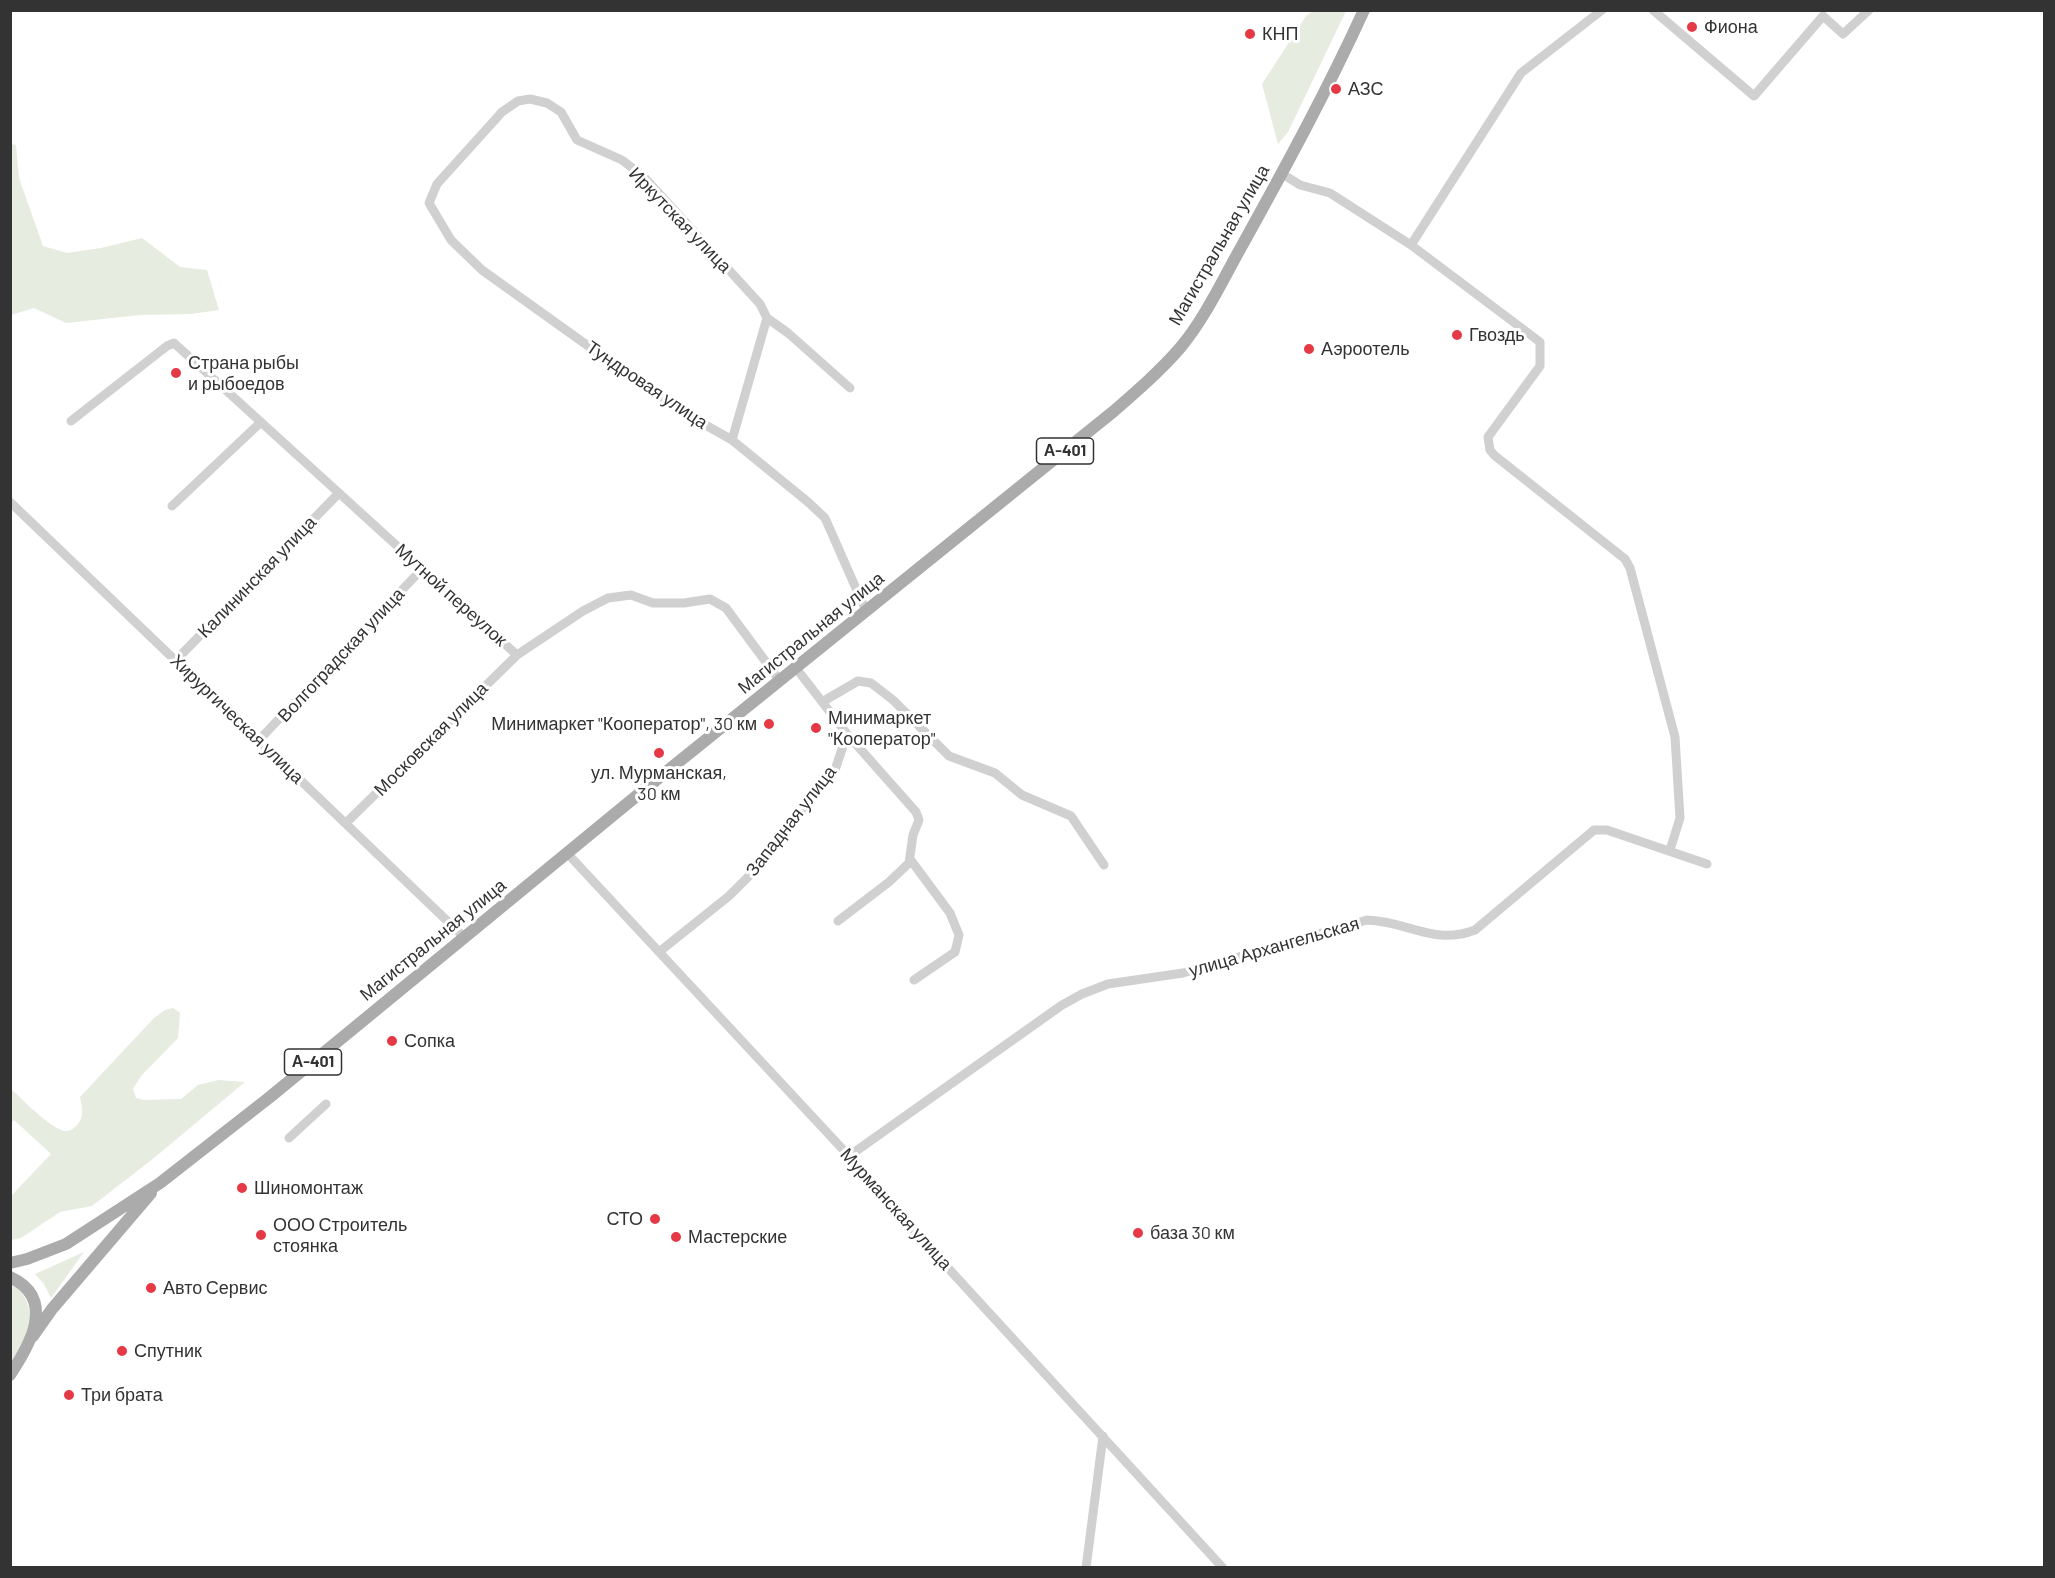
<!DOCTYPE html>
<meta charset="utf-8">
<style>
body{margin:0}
#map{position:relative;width:2055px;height:1578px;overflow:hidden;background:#fff;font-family:Barlow,sans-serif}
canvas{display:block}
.frame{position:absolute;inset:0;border:12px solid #333;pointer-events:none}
</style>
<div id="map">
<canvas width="2055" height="1578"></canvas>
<div class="frame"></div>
</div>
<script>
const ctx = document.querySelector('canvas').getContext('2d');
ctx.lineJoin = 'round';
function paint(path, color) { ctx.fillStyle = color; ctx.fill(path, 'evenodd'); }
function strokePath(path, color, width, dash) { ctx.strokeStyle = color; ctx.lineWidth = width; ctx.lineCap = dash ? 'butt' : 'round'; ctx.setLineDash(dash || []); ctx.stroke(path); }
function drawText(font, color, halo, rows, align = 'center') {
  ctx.font = font + ' Barlow,sans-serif'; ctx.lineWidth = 6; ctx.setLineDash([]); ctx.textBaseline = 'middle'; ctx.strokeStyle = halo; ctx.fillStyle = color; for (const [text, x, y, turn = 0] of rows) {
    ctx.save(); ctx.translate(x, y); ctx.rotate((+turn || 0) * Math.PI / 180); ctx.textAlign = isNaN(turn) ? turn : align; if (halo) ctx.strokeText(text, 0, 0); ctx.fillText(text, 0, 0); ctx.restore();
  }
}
const green = new Path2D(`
 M1315,10L1346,11L1288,132L1278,144L1262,84L1306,16Z
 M11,144L16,145L19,178L43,246L67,253L101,248L142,238L180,267L207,270L219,310L191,314L140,315L66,323L34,308L11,315Z
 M173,1008L180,1013L178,1038L141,1076L133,1089L136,1098L144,1100L181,1099L198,1085L218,1080L245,1082L154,1158L92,1206L60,1212L21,1238L11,1240V1196L51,1154L14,1120L11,1123V1089C22,1099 53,1131 66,1131C72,1131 74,1128 78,1124C84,1116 82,1107 80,1097L154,1018L165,1010Z
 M84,1252L51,1298L44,1284L35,1274Z
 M11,1283C25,1291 34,1312 29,1329C25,1342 17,1355 11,1368Z`);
const minor = new Path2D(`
 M1653,10L1754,96L1823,16L1843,34L1869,10
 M1281,173L1300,185L1330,193L1411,245L1540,342V366L1488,437L1490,450L1494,455L1625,559L1630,568L1675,737L1680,818L1670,850
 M1411,245L1521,73L1602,10
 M850,388L788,333L767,318L760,304L644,177L622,160L577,140L561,112L547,103L530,99L518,101L502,112L437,184L429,203L451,240L482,270L672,406L732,440L808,502L825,518L866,611
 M71,421L167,346L174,343L517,655
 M732,440L767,318
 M10,502L464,937
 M172,506L261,422
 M176,660L339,493
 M822,702L858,681L871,683L893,700L949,756L995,773L1022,795L1071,816L1104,865
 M259,740L422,569
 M346,823L517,655L583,611L608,598L631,595L653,603H684L710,599L726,608L780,681
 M567,853L849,1156L937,1256L1223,1568
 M910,859L950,913L959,935L955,952L914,980
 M838,921L889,882L909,863L913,835L919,820L916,812L847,734
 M659,952L729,896L750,875L835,770L847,734L796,668
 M289,1138L326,1104
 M849,1156L1062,1005L1082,994L1108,984L1183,973L1367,920C1408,921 1433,946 1475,930L1594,830H1607L1707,864
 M1086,1568L1103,1436`);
const major = new Path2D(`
 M10,1263L27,1259L66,1244L160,1183L270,1097L645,789L1114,411C1137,391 1160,371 1180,348C1206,317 1224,277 1244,242C1286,166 1328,89 1364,10
 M10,1277C57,1299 30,1345 10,1375
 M33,1336L52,1309L151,1193`);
const markers = [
 [1692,27,6,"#e63946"],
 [1250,34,6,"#e63946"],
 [1336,89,6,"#e63946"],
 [1457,335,6,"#e63946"],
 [1309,349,6,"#e63946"],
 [176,373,6,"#e63946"],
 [769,724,6,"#e63946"],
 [816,728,6,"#e63946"],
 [659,753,6,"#e63946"],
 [392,1041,6,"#e63946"],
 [242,1188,6,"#e63946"],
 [655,1219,6,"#e63946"],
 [1138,1233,6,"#e63946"],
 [261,1235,6,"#e63946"],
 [676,1237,6,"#e63946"],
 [151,1288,6,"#e63946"],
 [122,1351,6,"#e63946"],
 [69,1395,6,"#e63946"]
];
const shields = [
 [1065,451,57],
 [313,1062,57]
];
const shieldNames = [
 ["А-401",1065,451],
 ["А-401",313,1062]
];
const poiNames = [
 ["Фиона",1704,27],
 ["КНП",1262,34],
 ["АЗС",1348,89],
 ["Гвоздь",1469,335],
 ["Аэроотель",1321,349],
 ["Страна рыбы",188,363],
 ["и рыбоедов",188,384],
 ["Минимаркет",828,718],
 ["\"Кооператор\"",828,739],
 ["Минимаркет \"Кооператор\", 30 км",757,724,"right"],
 ["ул. Мурманская,",659,773,"center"],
 ["30 км",659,794,"center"],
 ["Сопка",404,1041],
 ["Шиномонтаж",254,1188],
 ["СТО",643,1219,"right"],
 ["ООО Строитель",273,1225],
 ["стоянка",273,1246],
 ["база 30 км",1150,1233],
 ["Мастерские",688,1237],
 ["Авто Сервис",163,1288],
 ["Спутник",134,1351],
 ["Три брата",81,1395]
];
const streetNames = [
 ["Иркутская улица",680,220,46],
 ["Магистральная улица",1219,245,-60],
 ["Тундровая улица",647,385,34],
 ["Калининская улица",257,577,-46],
 ["Мутной переулок",451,595,42],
 ["Магистральная улица",811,633,-39],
 ["Волгоградская улица",341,655,-47],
 ["Хирургическая улица",237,719,44],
 ["Московская улица",431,739,-45],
 ["Западная улица",791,821,-52],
 ["Магистральная улица",433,940,-39],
 ["улица Архангельская",1274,947,-16],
 ["Мурманская улица",896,1209,48]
];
paint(green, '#e6ecdf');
strokePath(minor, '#d0d0d0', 9);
strokePath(major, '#ababab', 12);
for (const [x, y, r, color] of markers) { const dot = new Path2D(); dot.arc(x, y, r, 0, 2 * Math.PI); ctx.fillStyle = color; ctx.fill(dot); strokePath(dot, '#fff', 2); }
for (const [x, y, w] of shields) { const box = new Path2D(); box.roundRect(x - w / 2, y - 13, w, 26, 4.5); ctx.fillStyle = '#fff'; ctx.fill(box); strokePath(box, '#333', 1.5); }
drawText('bold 16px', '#333', null, shieldNames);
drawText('18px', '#333', '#fff', poiNames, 'left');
drawText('18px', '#333', '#fff', streetNames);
</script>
